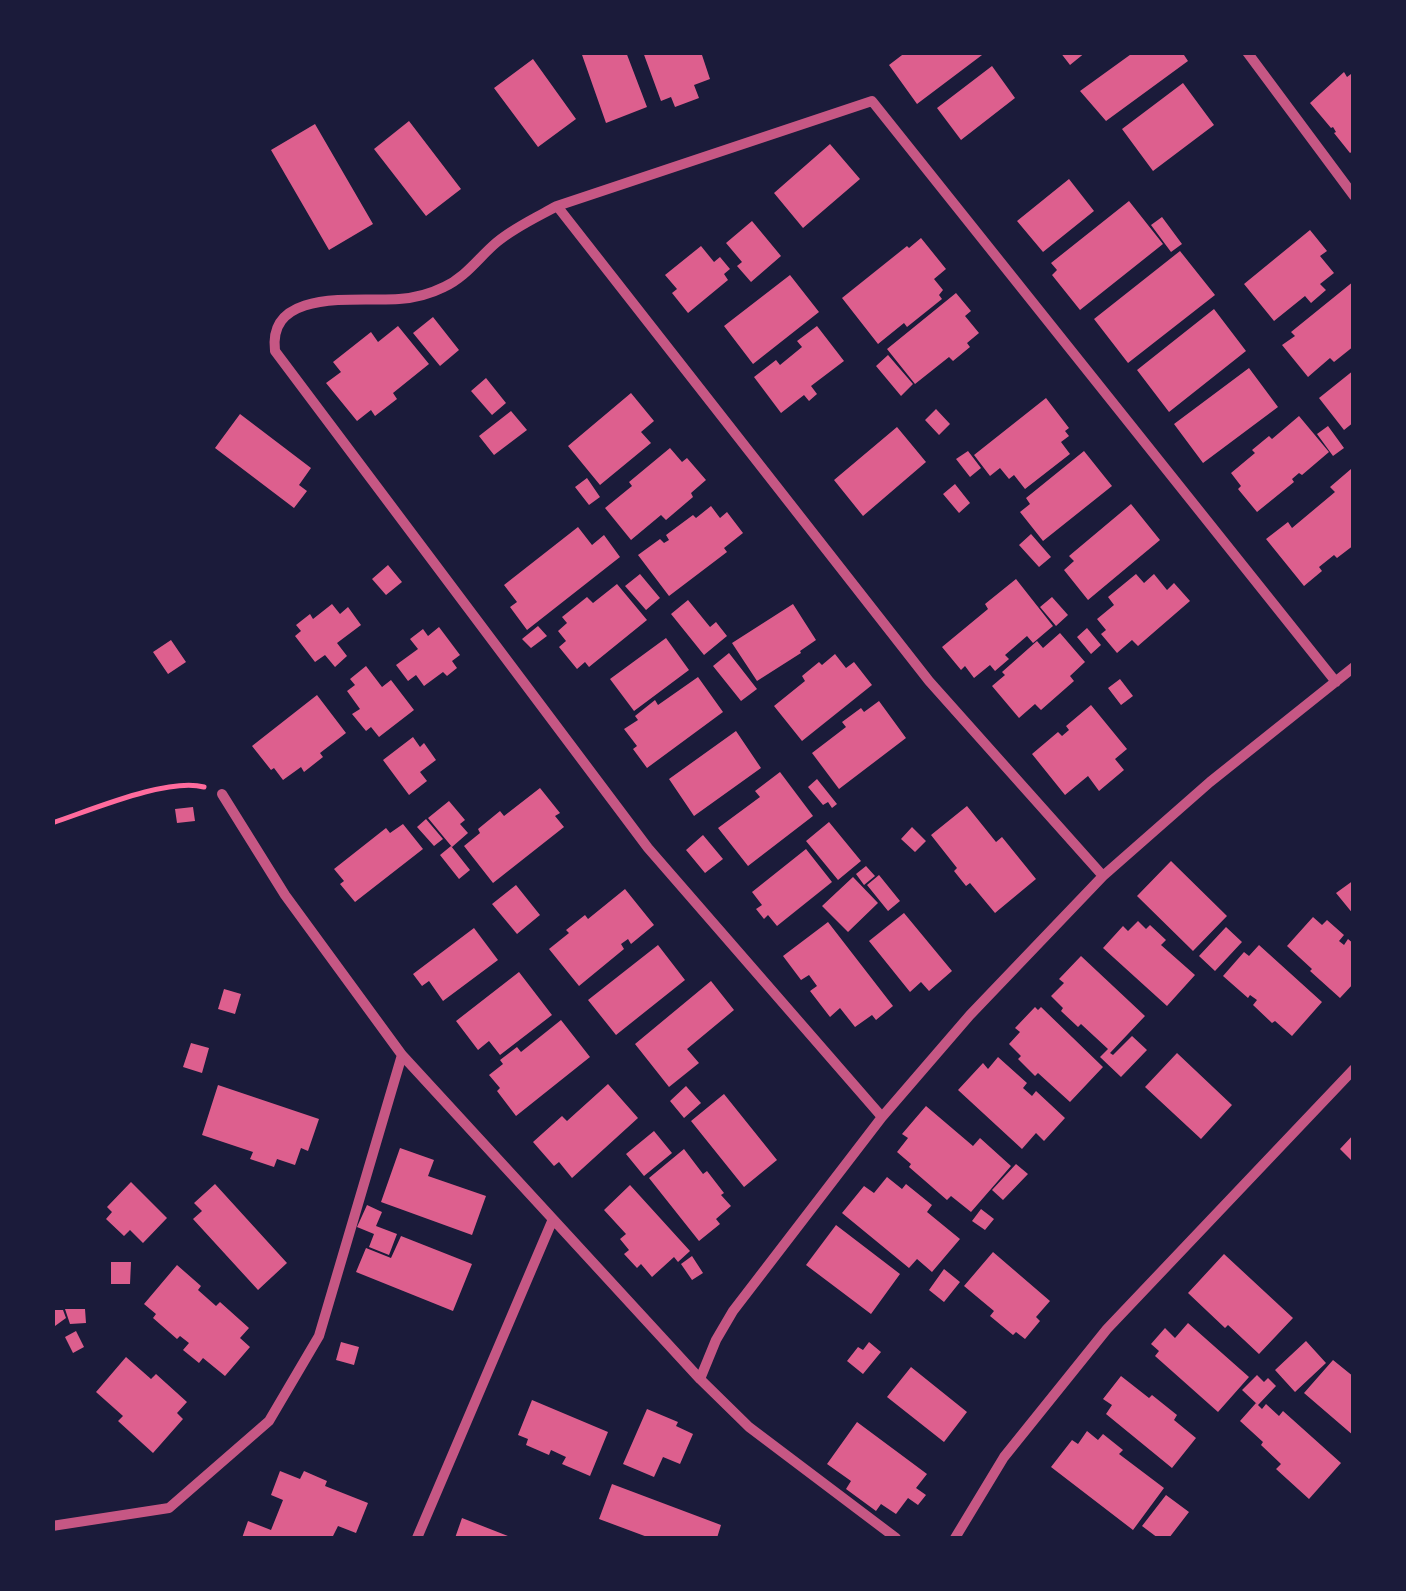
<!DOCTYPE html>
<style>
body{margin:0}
#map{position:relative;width:1406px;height:1591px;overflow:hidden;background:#1b1b3a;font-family:"Sofia Sans Condensed",sans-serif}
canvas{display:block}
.frame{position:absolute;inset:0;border:55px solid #1b1b3a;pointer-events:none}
</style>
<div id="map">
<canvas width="1406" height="1591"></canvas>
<div class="frame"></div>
</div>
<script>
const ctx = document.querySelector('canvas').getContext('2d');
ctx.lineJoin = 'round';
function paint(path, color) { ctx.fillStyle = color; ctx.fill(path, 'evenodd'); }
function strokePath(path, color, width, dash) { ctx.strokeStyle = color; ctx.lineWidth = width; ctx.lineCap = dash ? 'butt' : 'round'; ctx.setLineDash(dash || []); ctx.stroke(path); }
const building = new Path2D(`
 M581,52H626L647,107L606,123Z
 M643,52H701L710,79L694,85L699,98L675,107L671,97L661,101Z
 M906,52H986L917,104L889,65Z
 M1060,52H1086L1070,65Z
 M1134,52H1182L1188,61L1106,121L1080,91Z
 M533,59L576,119L538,147L494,88Z
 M992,66L1015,98L961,140L937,108Z
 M1344,72L1347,77L1351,74L1354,77V150L1350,153L1334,133L1336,132L1333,127L1331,128L1310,103Z
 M1183,83L1214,125L1153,171L1122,129Z
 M409,121L461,189L426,216L374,149Z
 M315,124L373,224L329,250L271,150Z
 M830,144L860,179L803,228L774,193Z
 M1069,179L1094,211L1043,252L1017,221Z
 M1129,201L1163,244L1080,310L1052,275L1057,270L1051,263Z
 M1162,217L1182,244L1171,252L1151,225Z
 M752,221L781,256L751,282L737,266L742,262L726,243Z
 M1310,230L1327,251L1320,256L1334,273L1320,284L1326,290L1311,303L1305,296L1274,321L1244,284Z
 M921,238L946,269L934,279L943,290L939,295L942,299L907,327L904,323L878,344L842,298L907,246L909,248Z
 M701,246L714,262L720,257L730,269L724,274L728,280L688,313L672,293L677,289L665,275Z
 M1180,251L1215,295L1128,363L1094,319Z
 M790,275L819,312L753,364L724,326Z
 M1354,281V346L1334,362L1330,358L1308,377L1282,345L1295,336L1291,332Z
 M956,293L971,311L965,316L979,333L967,343L970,347L953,361L949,357L915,384L887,349Z
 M1214,309L1246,351L1169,412L1137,370Z
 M433,317L459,350L440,366L413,333Z
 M398,326L429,364L393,393L397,399L375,416L371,410L357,421L326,383L341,372L333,362L371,332L378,342Z
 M817,326L844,361L811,386L817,394L809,401L804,395L781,413L754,377L776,360L780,365L802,347L797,341Z
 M888,355L913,384L901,396L876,366Z
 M1249,368L1278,407L1203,463L1174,424Z
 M1354,370V422L1344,430L1319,398Z
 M486,378L506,403L492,415L471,391Z
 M631,393L654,421L641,432L651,443L600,485L568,446Z
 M1046,398L1069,428L1065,431L1069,436L1061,442L1070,454L1025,489L1014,475L1009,479L1000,468L990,476L974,455Z
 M936,409L950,424L939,435L925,420Z
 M511,411L527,430L494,455L479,436Z
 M240,414L311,468L299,485L307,491L294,508L215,448Z
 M1299,416L1329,452L1302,475L1299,473L1292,479L1294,482L1257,512L1238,489L1241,486L1231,473L1255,453L1252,450L1269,436L1272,439Z
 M1328,426L1344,448L1333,456L1317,434Z
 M897,427L926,462L863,516L834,480Z
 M670,448L682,462L687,458L706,480L691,493L693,497L666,520L661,515L631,540L605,508L632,486L629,482Z
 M968,451L981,468L970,477L956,459Z
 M1084,451L1112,486L1043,541L1020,512L1030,504L1026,498Z
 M1351,469L1354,472V545L1337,558L1334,555L1319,567L1322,571L1304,586L1266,539L1288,522L1292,528L1335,492L1330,487Z
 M587,478L600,497L589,505L575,487Z
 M955,484L970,503L959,513L943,494Z
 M1131,504L1160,540L1088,600L1064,570L1074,561L1069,556Z
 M711,506L720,518L727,512L743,533L724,548L727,552L669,596L638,555L660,539L664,543L669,540L666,535L693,515L696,518Z
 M578,527L592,545L604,535L620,557L527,630L510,607L517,602L504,585Z
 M1031,534L1051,557L1039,567L1019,545Z
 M388,565L402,582L386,595L372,579Z
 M640,574L660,598L646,610L625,586Z
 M1136,574L1144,583L1154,574L1167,590L1174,583L1190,601L1138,646L1132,640L1117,653L1101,634L1106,630L1097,619L1114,605L1108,597Z
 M1016,579L1053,626L1033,643L1027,636L1005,655L1009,659L995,671L990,665L974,678L965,666L961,670L942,647L988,609L985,604Z
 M617,584L647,620L589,667L585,662L577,669L559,647L566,641L558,631L567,623L562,617L587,597L593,603Z
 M1052,597L1068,615L1056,626L1040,607Z
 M688,600L710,627L716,622L727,636L704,655L671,614Z
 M332,604L340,614L348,607L361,625L337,643L347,656L335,667L325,655L315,662L295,636L301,631L296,625L310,614L313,619Z
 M793,604L816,640L800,651L801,653L757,681L732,643Z
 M538,626L547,636L531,648L522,639Z
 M439,627L460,655L452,661L457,668L447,676L443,672L424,686L416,675L408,681L396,665L418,649L410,639L423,629L428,636Z
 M1087,628L1101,645L1091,654L1077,637Z
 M1060,633L1085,662L1070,676L1074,681L1041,710L1035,704L1019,718L992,686L1005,675L1002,672L1037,641L1043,648Z
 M666,638L689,670L634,711L610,679Z
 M171,640L186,662L168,674L153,652Z
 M729,653L757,689L741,701L713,666Z
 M835,654L846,668L854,662L872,685L802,741L774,706L805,681L802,676L819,662L822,665Z
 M366,666L382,687L391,680L414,710L379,737L371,727L366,731L352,714L360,709L347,691L355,685L350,679Z
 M698,677L723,712L647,768L633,749L637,746L624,729L638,720L635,716L655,700L658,705Z
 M1120,679L1133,696L1121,705L1108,688Z
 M317,695L346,733L320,753L323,757L304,772L301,767L283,780L274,768L271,770L252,746Z
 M879,701L906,738L839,789L812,753L846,727L842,722L861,708L864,712Z
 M1091,705L1127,749L1115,759L1124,770L1099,791L1088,776L1065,795L1032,754L1058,732L1062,736L1069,730L1066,726Z
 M736,731L761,768L694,816L669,779Z
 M413,737L420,747L424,743L436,760L420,772L427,781L409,795L383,760Z
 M780,772L813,816L748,866L718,828L760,797L755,791Z
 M817,779L837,804L832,808L828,802L823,805L808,787Z
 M540,788L560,813L555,816L564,827L493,883L464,846L480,833L478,829L500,811L504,816Z
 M449,801L465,820L460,824L468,833L452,847L428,818Z
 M967,806L996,842L1002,837L1036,879L995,913L970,883L966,886L954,871L957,868L931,835Z
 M193,807L195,821L177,823L175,809Z
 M426,819L443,839L434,846L417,827Z
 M829,822L861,861L838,880L806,841Z
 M403,824L423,849L355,902L340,884L344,881L334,869L386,828L390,833Z
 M912,827L926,841L915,852L901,839Z
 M703,835L723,859L705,873L686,850Z
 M451,846L470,870L459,879L440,855Z
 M806,849L832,882L777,926L768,915L764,919L756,909L762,905L752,892Z
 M1171,861L1227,916L1193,951L1137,896Z
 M866,866L875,876L864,885L856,874Z
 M879,875L900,901L888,911L867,885Z
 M853,877L878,903L848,932L822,906Z
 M1354,880V915L1336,893Z
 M516,885L540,915L517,934L492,904Z
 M625,889L654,925L631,944L628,939L621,944L624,949L579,986L549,949L569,933L566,930L585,915L588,919Z
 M904,913L952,971L929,991L921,982L910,992L869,941Z
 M1313,917L1322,925L1327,920L1344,935L1339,941L1344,945L1348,939L1354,944V983L1340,998L1310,971L1312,969L1287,946Z
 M1138,921L1146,929L1150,925L1166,940L1161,945L1195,975L1167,1006L1103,948L1123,926L1128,931Z
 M828,922L893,1006L876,1020L872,1015L855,1027L840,1008L830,1017L810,991L817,986L809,975L801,980L783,956Z
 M1226,927L1242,942L1215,971L1199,956Z
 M474,928L498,960L443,1001L429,981L422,986L413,974Z
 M658,945L685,980L616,1035L588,1000Z
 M1259,945L1322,1002L1292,1036L1275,1021L1272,1023L1253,1005L1257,1000L1250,995L1248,998L1223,976L1244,952L1249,956Z
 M1081,956L1145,1016L1110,1053L1113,1055L1132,1036L1147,1050L1121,1077L1100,1057L1108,1049L1081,1024L1078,1027L1061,1011L1063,1008L1051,996L1064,983L1059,979Z
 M519,972L552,1015L500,1055L489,1041L478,1050L456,1021Z
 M711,981L734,1010L687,1049L699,1063L669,1087L635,1044Z
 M224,989L241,994L235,1014L218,1009Z
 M1035,1007L1038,1010L1041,1007L1103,1067L1070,1102L1038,1073L1035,1076L1018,1059L1021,1056L1009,1044L1020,1032L1015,1028Z
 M561,1020L590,1057L516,1116L497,1091L500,1088L489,1075L503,1064L500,1060L517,1047L521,1052Z
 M191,1043L209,1048L202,1073L183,1067Z
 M1177,1053L1232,1105L1201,1139L1145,1087Z
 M998,1057L1027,1083L1023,1088L1032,1096L1036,1091L1065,1118L1044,1141L1036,1133L1022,1149L958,1090L983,1063L988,1069Z
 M608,1084L638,1118L572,1178L559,1162L554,1166L533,1142L562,1116L567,1121Z
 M218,1085L319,1119L308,1151L301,1148L295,1165L277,1159L274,1167L250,1159L253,1152L202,1135Z
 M686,1086L701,1103L684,1118L670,1101Z
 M724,1094L777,1160L744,1187L691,1121Z
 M926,1106L973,1146L980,1138L1011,1166L971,1212L951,1196L947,1200L909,1167L911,1164L897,1152L908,1138L902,1134Z
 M654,1131L672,1153L644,1176L626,1154Z
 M1354,1134V1163L1340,1149Z
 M400,1148L434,1160L428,1176L486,1196L472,1235L381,1202Z
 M684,1149L703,1174L707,1171L724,1193L721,1195L731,1206L716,1219L720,1224L699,1241L649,1178Z
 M1016,1164L1028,1174L1003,1200L992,1190Z
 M887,1177L902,1189L906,1184L932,1205L927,1212L960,1239L932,1272L917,1259L909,1268L842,1213L864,1186L874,1193Z
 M131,1182L167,1218L143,1243L130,1230L124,1236L106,1219L112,1212L107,1207Z
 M215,1184L287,1263L258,1290L193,1219L202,1211L194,1203Z
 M630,1185L690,1251L678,1262L674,1257L652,1277L641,1264L637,1268L624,1254L629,1250L620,1239L626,1234L604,1210Z
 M367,1205L382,1212L376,1226L397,1234L389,1255L369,1247L374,1234L357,1227Z
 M981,1209L994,1219L985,1230L972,1221Z
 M836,1225L900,1274L871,1314L806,1265Z
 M401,1236L472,1264L453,1311L356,1272L366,1248L391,1258Z
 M993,1252L1050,1301L1036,1317L1040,1321L1025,1339L1016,1332L1013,1335L990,1316L994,1311L964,1286Z
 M1224,1254L1293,1318L1259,1354L1228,1325L1225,1328L1188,1293Z
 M692,1256L703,1273L692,1280L681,1264Z
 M111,1262H131L130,1284H111Z
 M177,1265L201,1286L198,1290L216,1306L220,1302L249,1328L240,1338L250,1347L225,1376L203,1358L199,1363L183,1350L189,1343L180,1336L177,1339L153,1318L156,1314L144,1304Z
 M944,1269L960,1282L944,1302L929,1290Z
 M65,1309H85L86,1323L70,1324Z
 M52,1310H63L66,1318L55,1326Z
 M1188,1323L1249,1377L1218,1412L1155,1356L1159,1351L1151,1344L1165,1328L1175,1338Z
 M76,1331L84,1347L73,1353L65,1337Z
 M1306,1341L1326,1363L1295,1392L1275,1370Z
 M341,1342L359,1347L354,1365L336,1360Z
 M869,1342L881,1352L863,1374L847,1361L858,1347L863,1350Z
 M126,1357L151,1379L156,1374L187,1402L177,1413L183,1419L153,1453L118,1421L123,1416L96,1392Z
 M1333,1360L1354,1377V1436L1304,1393Z
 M911,1367L967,1412L944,1442L887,1397Z
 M1257,1375L1264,1382L1268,1378L1276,1386L1258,1405L1242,1390Z
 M1121,1376L1149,1398L1152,1395L1177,1415L1174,1420L1196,1438L1172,1468L1106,1414L1112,1405L1103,1399Z
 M532,1400L608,1432L590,1476L562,1464L566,1457L551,1450L549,1455L526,1445L528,1439L518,1435Z
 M1256,1403L1262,1409L1266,1404L1279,1416L1283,1411L1341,1463L1309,1499L1276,1469L1281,1464L1261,1445L1263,1442L1240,1421Z
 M647,1409L678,1422L676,1426L693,1434L680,1464L663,1457L654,1477L623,1464Z
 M857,1422L927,1474L916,1488L926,1495L918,1505L908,1498L896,1514L881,1504L876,1511L846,1489L851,1481L827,1464Z
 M1087,1431L1098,1440L1103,1434L1123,1450L1119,1454L1164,1488L1133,1530L1051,1467L1072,1440L1078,1444Z
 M280,1471L300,1479L304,1471L327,1481L325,1486L368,1503L356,1533L338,1526L332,1538H242L248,1521L271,1530L283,1500L271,1495Z
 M612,1484L721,1525L717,1538H650L599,1519Z
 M1166,1495L1189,1512L1169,1538H1158L1142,1526Z
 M462,1518L513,1538H455Z`);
const path = new Path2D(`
 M52,823C89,811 168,777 204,787`);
const minor = new Path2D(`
 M1247,52L1354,196
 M557,206L929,681L1103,876
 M222,794L285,895L402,1055L700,1379L749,1427L896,1538
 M882,1117L648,848L275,351C267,287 359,302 399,299C414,298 430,294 444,287C466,277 479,257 497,242C515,227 537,217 557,206L872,101L1336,682
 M700,1379L716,1340L733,1311L882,1117L970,1015L1103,876L1210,782L1354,667
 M52,1526L169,1508L269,1421L319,1336L402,1055
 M417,1538L553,1219
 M955,1538L1004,1457L1107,1329L1354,1069`);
paint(building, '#dd5f8e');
strokePath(path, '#ff6b9d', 5);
strokePath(minor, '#c65784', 10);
</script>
